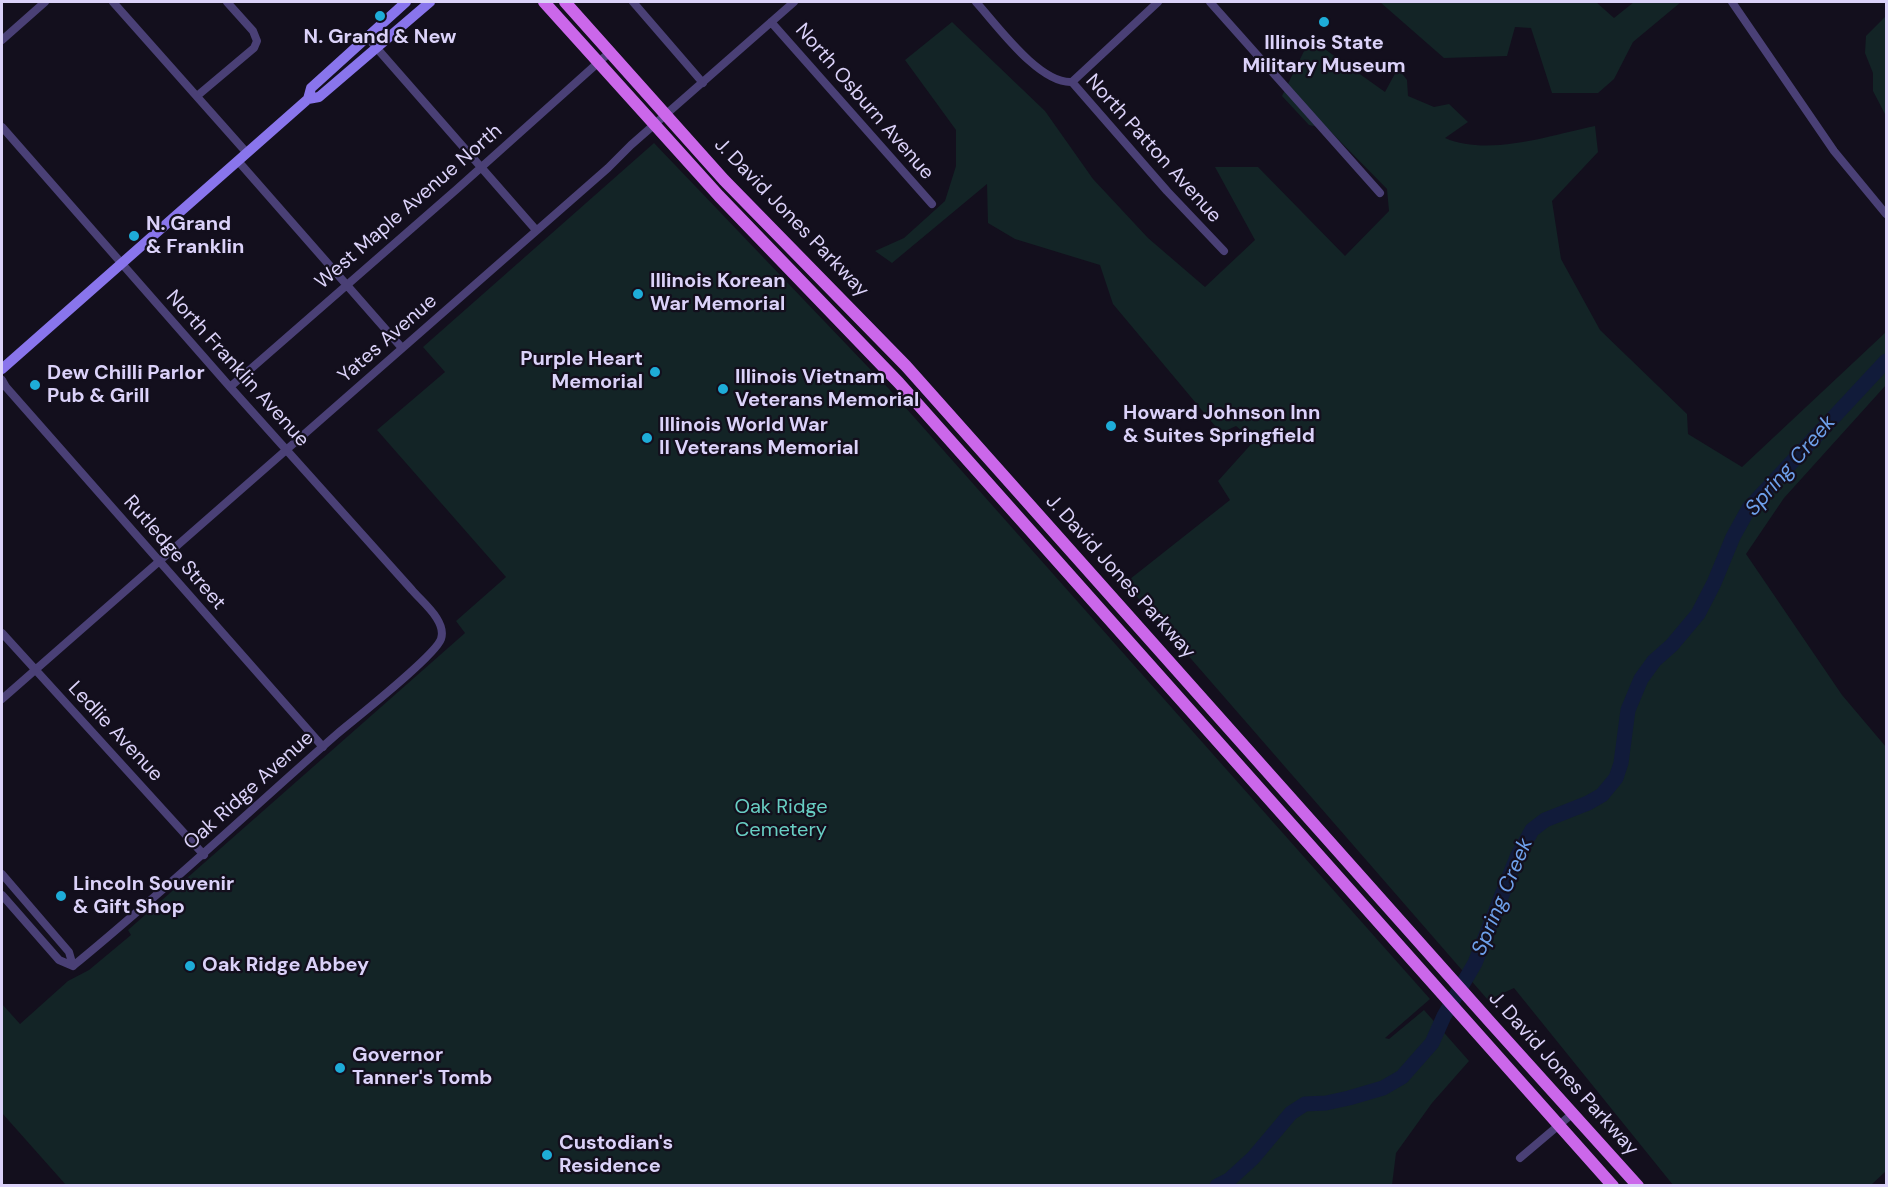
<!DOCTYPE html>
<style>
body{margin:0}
#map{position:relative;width:1888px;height:1187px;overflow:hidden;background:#130f1d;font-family:"DM Sans",sans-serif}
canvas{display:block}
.frame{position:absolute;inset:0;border:3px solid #dbd2f9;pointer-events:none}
</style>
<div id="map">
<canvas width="1888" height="1187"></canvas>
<div class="frame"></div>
</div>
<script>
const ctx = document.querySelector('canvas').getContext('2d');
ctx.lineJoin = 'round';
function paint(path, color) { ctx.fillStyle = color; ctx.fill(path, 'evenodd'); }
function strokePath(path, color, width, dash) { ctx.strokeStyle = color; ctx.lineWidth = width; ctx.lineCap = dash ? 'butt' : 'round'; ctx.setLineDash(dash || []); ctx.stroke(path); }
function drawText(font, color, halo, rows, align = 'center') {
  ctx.font = font + ' "DM Sans",sans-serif'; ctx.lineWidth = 4.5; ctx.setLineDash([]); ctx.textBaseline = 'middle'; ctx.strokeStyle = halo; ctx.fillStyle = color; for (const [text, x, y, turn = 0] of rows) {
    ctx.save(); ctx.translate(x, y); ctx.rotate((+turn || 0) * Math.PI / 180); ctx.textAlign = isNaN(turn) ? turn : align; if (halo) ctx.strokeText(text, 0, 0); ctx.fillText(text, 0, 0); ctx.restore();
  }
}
const green = new Path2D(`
 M1380,2H1596L1614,18L1634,2H1681L1633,42L1614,79L1598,93H1552L1531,28L1515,27L1507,56L1444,58Z
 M1886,16V116L1873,91V73L1865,53L1866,36Z
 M952,22L1045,111L1093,179L1148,238L1205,287L1255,240L1215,167H1258L1345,256L1389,211L1387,189L1328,129L1309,125L1282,96L1305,49L1319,45L1385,92L1398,68L1407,80L1408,96L1434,107L1449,104L1468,122L1445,138C1489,157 1551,135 1595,126L1598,152L1552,201L1561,259L1600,330L1687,414L1688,434L1742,467L1886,332V385L1784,498L1746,554L1842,695L1886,747V1171L1871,1185H1673L1514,988L1488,1000L1125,583L1230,500L1218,481L1254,441L1236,426L1221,433L1113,304L1100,265L1015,239L988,223L987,184L892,263L875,251L904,238L945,201L956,166V130L905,60Z
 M654,143L890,390L1430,999L1385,1038L1389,1039L1424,1010L1469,1061L1432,1103L1396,1153L1392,1185H66L2,1113V1004L20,1024L68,981L89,970L131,935L128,930L465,633L456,621L506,577L377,430L445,372L423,347Z`);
const river = new Path2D(`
 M1217,1186L1229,1180L1253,1158L1291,1113L1305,1104L1326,1103L1349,1098L1383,1088L1402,1077L1432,1043L1444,1016L1475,963L1517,857L1532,830L1545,820L1588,803L1602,795L1616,778L1621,763L1628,710L1641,679L1654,661L1672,645L1698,614L1714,583L1733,537L1749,508L1886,361`);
const street = new Path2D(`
 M113,2L247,153
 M633,2L703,83
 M976,2C997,25 1039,84 1072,82L1167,191L1224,251
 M1210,2L1380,193
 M1732,2L1834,151L1886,214
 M771,22L932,204
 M367,37L536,230
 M2,40L45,2
 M1072,82L1158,2
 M197,96L254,48L257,41L253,31L227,2
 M2,127L230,387L412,590C422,602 447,621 441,639C435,656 356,718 337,734C249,811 164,892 73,966
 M238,161L402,348
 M2,380L6,387L323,747
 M230,387L457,189L610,52
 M2,633L204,855
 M2,699L608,168L631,145L794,2
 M2,874L69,952L73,966
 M2,895L59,960L73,966
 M1520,1158L1572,1114`);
const secondary = new Path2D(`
 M308,99L311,88L406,2
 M2,369L308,99L319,97L430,2`);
const primary = new Path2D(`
 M544,2L719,196L899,383L1613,1186
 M565,2L724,180L906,366L1491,1023L1638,1186`);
const markers = [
 [380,16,6,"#1eacd8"],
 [1324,22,6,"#1eacd8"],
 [134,236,6,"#1eacd8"],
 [638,294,6,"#1eacd8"],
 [655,372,6,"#1eacd8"],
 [35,385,6,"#1eacd8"],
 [723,389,6,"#1eacd8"],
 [1111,426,6,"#1eacd8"],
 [647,438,6,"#1eacd8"],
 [61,896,6,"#1eacd8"],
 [190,966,6,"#1eacd8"],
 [340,1068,6,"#1eacd8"],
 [547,1155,6,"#1eacd8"]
];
const poiNames = [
 ["N. Grand & New",380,38,"center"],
 ["Illinois State",1324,44,"center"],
 ["Military Museum",1324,67,"center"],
 ["N. Grand",146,225],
 ["& Franklin",146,248],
 ["Illinois Korean",650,282],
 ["War Memorial",650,305],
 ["Purple Heart",643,360,"right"],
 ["Memorial",643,383,"right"],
 ["Dew Chilli Parlor",47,374],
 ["Pub & Grill",47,397],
 ["Illinois Vietnam",735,378],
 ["Veterans Memorial",735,401],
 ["Howard Johnson Inn",1123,414],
 ["& Suites Springfield",1123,437],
 ["Illinois World War",659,426],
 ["II Veterans Memorial",659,449],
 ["Lincoln Souvenir",73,885],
 ["& Gift Shop",73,908],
 ["Oak Ridge Abbey",202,966],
 ["Governor",352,1056],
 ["Tanner's Tomb",352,1079],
 ["Custodian's",559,1144],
 ["Residence",559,1167]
];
const streetNames = [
 ["North Osburn Avenue",864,102,49],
 ["North Patton Avenue",1153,149,48],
 ["West Maple Avenue North",409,207,-41],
 ["J. David Jones Parkway",791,218,46],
 ["Yates Avenue",388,339,-41],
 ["North Franklin Avenue",237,369,48],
 ["Rutledge Street",174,553,49],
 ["J. David Jones Parkway",1120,577,48],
 ["Ledlie Avenue",115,732,47],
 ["Oak Ridge Avenue",249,791,-42],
 ["J. David Jones Parkway",1563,1074,48]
];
const parkNames = [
 ["Oak Ridge",781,808],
 ["Cemetery",781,831]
];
const waterNames = [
 ["Spring Creek",1791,466,-49],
 ["Spring Creek",1503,897,-67]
];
paint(green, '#132426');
strokePath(river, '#111b3a', 15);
strokePath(street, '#4a4076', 8);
strokePath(secondary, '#8975ec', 10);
strokePath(primary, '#cb67ea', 12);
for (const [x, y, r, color] of markers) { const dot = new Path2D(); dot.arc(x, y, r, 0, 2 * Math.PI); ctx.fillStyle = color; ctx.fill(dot); strokePath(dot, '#130f1d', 2); }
drawText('bold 20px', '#dbd2f9', '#130f1d', poiNames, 'left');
drawText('20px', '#dbd2f9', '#130f1d', streetNames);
drawText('20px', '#68cec3', '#130f1d', parkNames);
drawText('italic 21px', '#6ea0eb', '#130f1d', waterNames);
</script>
